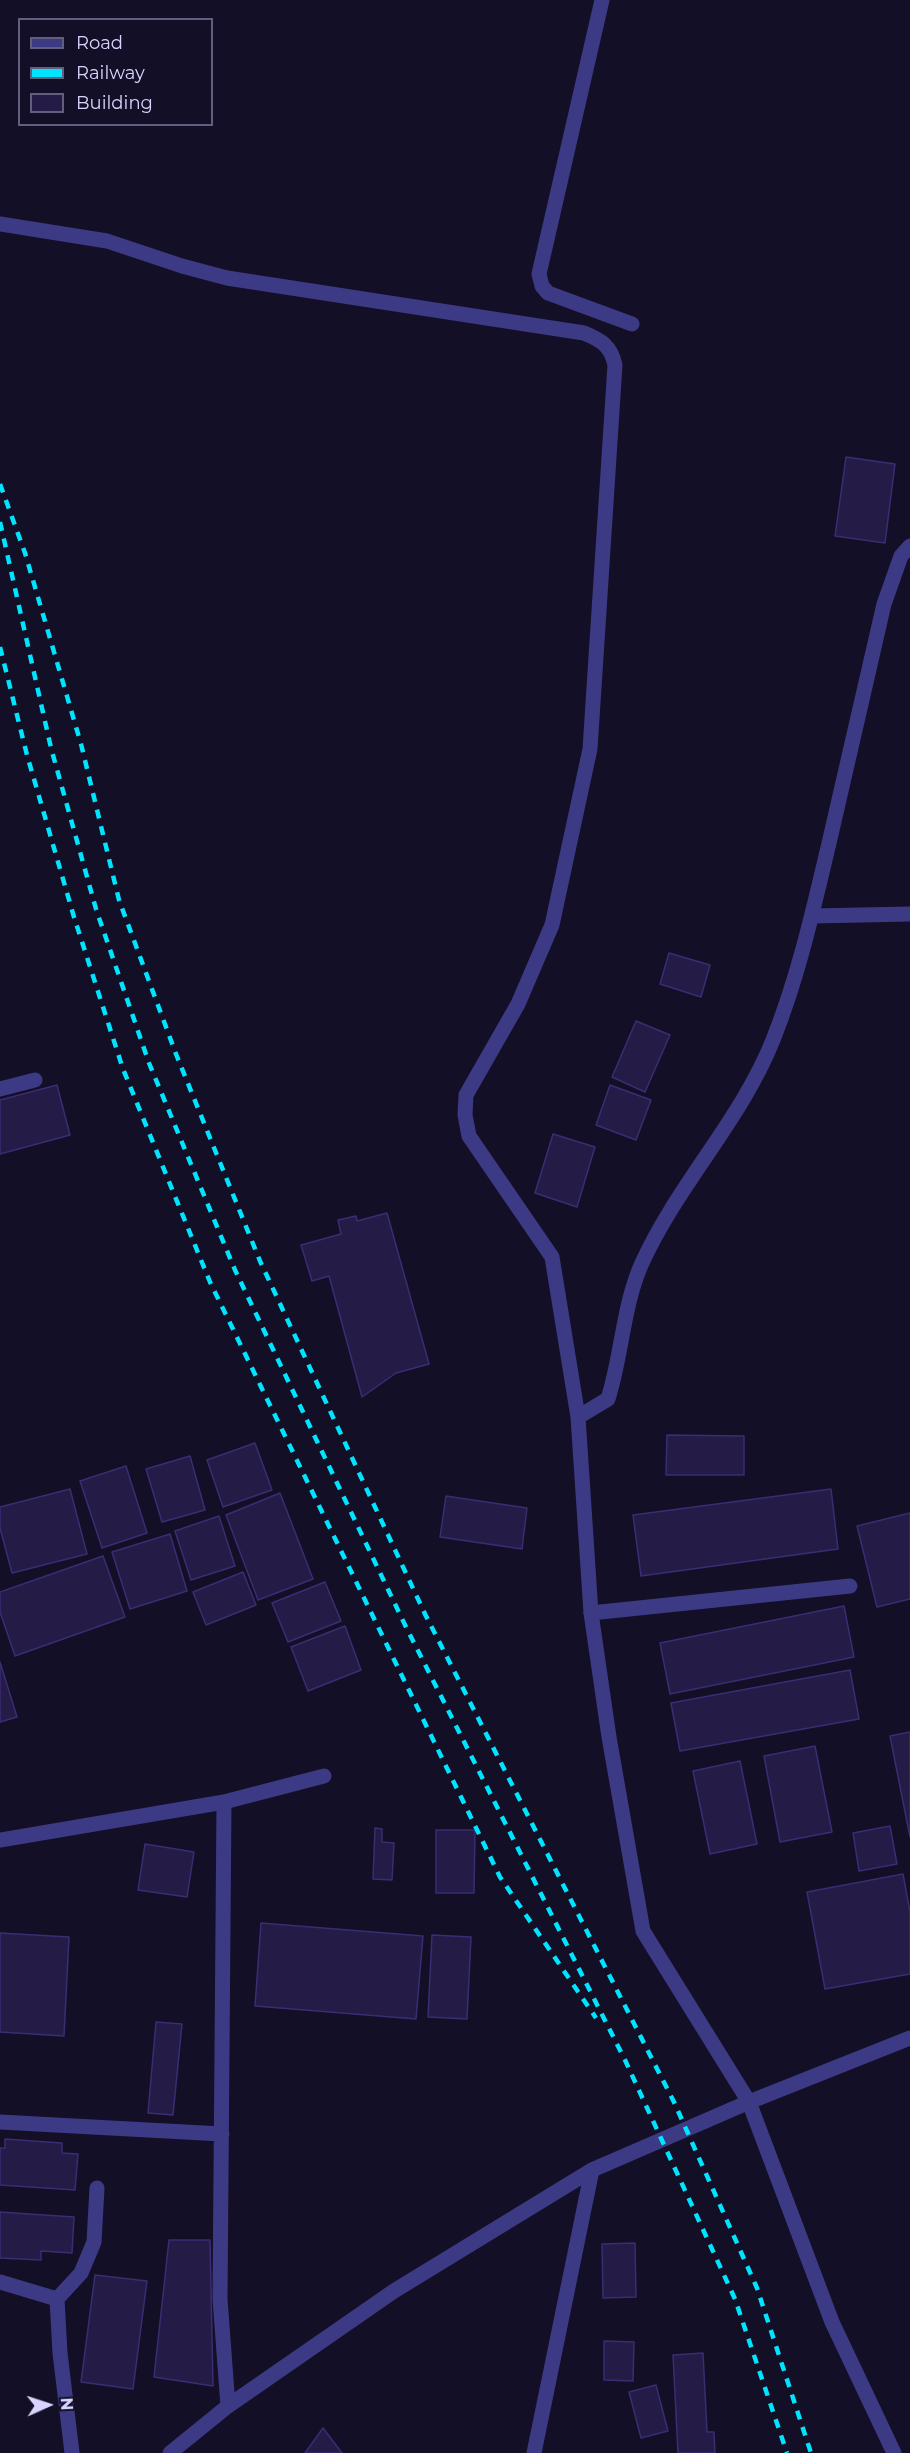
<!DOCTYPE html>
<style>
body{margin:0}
#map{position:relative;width:910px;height:2453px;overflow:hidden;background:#130f26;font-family:Montserrat,sans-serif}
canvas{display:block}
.legend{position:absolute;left:18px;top:18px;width:195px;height:108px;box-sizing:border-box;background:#130f26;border:2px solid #625e7d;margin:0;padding:8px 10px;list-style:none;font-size:18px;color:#d9d4ff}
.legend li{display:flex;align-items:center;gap:12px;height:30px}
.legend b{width:30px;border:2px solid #625e7d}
.north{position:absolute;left:18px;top:2375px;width:60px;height:60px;-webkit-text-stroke:4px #130f26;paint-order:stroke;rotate:87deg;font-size:16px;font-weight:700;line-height:24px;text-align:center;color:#d9d4ff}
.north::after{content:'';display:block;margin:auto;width:21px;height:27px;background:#d9d4ff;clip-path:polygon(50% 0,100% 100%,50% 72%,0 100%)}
</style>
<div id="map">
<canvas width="910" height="2453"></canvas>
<ul class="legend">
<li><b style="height:8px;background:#3d3a85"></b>Road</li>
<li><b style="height:8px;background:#00e5ff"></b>Railway</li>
<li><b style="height:16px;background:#241b47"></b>Building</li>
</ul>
<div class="north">N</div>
</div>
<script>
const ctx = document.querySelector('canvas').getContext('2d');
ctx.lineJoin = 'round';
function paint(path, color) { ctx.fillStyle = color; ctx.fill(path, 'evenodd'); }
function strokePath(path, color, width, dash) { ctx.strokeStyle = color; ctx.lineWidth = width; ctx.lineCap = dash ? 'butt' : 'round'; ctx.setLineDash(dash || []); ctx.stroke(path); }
const building = new Path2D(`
 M846,457L895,464L885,543L835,536Z
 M669,953L710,965L701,997L660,984Z
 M636,1021L670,1035L645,1092L612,1077Z
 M57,1085L70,1135L0,1154V1100Z
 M610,1085L651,1100L636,1140L596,1125Z
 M553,1134L595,1147L577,1207L535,1193Z
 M387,1213L429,1364L396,1373L362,1397L329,1276L312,1281L301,1245L341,1234L338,1220L356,1216L357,1221Z
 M667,1435L744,1436V1475H666Z
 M255,1443L272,1490L223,1507L207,1460Z
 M190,1456L205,1510L162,1522L146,1469Z
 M126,1466L147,1533L102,1548L80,1481Z
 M70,1489L87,1554L12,1573L0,1528V1507Z
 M831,1489L838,1549L641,1576L633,1515Z
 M280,1493L313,1579L258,1600L226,1515Z
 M446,1496L527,1508L522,1549L440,1537Z
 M910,1513V1599L877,1607L857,1526Z
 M219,1516L235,1566L191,1580L175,1531Z
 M170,1534L187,1591L130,1609L112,1552Z
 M103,1556L125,1617L15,1656L0,1612V1592Z
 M243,1572L256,1605L206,1625L193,1592Z
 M325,1582L341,1621L288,1642L272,1603Z
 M844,1606L854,1657L670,1694L660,1643Z
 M345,1626L361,1670L308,1691L291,1647Z
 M0,1662L17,1717L0,1722Z
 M850,1670L859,1719L680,1751L671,1703Z
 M910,1732V1837L890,1736Z
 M815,1746L832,1832L780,1842L764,1756Z
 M740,1761L757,1844L710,1854L693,1771Z
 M890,1826L897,1864L859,1871L853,1833Z
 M375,1828L382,1829V1842L394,1843L392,1880L373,1879Z
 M436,1830H475L474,1893H436Z
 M145,1844L194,1852L187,1897L138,1890Z
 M903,1874L910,1912V1974L825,1989L807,1892Z
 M261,1923L423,1936L416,2019L255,2006Z
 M0,1933L69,1937L64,2036L0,2032Z
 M432,1935L471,1937L467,2019L428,2017Z
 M156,2022L182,2024L173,2115L148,2113Z
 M5,2139L62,2143V2153L78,2154L75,2190L0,2185V2148H5Z
 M0,2212L74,2217L72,2253L41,2251V2260L0,2258Z
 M169,2240H210L213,2386L154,2377Z
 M635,2243L636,2297L603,2298L602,2244Z
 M95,2275L147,2281L133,2389L81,2382Z
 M604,2341L634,2342L633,2381L604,2380Z
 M703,2353L707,2432H714L715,2453H678L673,2355Z
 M656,2385L668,2431L641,2438L629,2392Z
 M323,2428L342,2453H305Z`);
const lane = new Path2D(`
 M0,1089L35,1080
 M591,1613L850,1586
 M0,2282L57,2299L60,2353L72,2453
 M57,2299L81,2273L94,2242L97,2188`);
const street = new Path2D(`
 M602,0L539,274L542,286L548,293L632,324
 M0,224L107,241L182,266L227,278L584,333C601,340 611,346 615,365L590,749L552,925L518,1004L466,1095L465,1115L469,1136L552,1257L578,1417L591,1613L609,1737L643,1931L749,2102L832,2322L894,2453
 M812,916L910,914
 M578,1417L608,1399C622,1355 623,1305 642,1263C678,1184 741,1120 773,1040C799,975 814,906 830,839C848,761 866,682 884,604L901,556L910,546
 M224,1802L220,2299L228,2406
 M0,1840L224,1802L324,1776
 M0,2122L222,2134
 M170,2453L228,2406L394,2291L592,2170L749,2102L910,2038
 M534,2453L592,2170`);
const rail = new Path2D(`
 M0,484L25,553L81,744L119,900L176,1054L260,1261L425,1614L674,2102L757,2288L811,2453
 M0,522L51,748L96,909L149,1063L235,1270L406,1627L625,2060L735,2299L787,2453
 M0,647L27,755L74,917L123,1069L210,1282L500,1877L596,2018`);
paint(building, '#241b47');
strokePath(building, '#3b2d73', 1.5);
strokePath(lane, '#3d3a85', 15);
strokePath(street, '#3d3a85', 15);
strokePath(rail, '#00e5ff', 4.5, [9, 8]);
</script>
